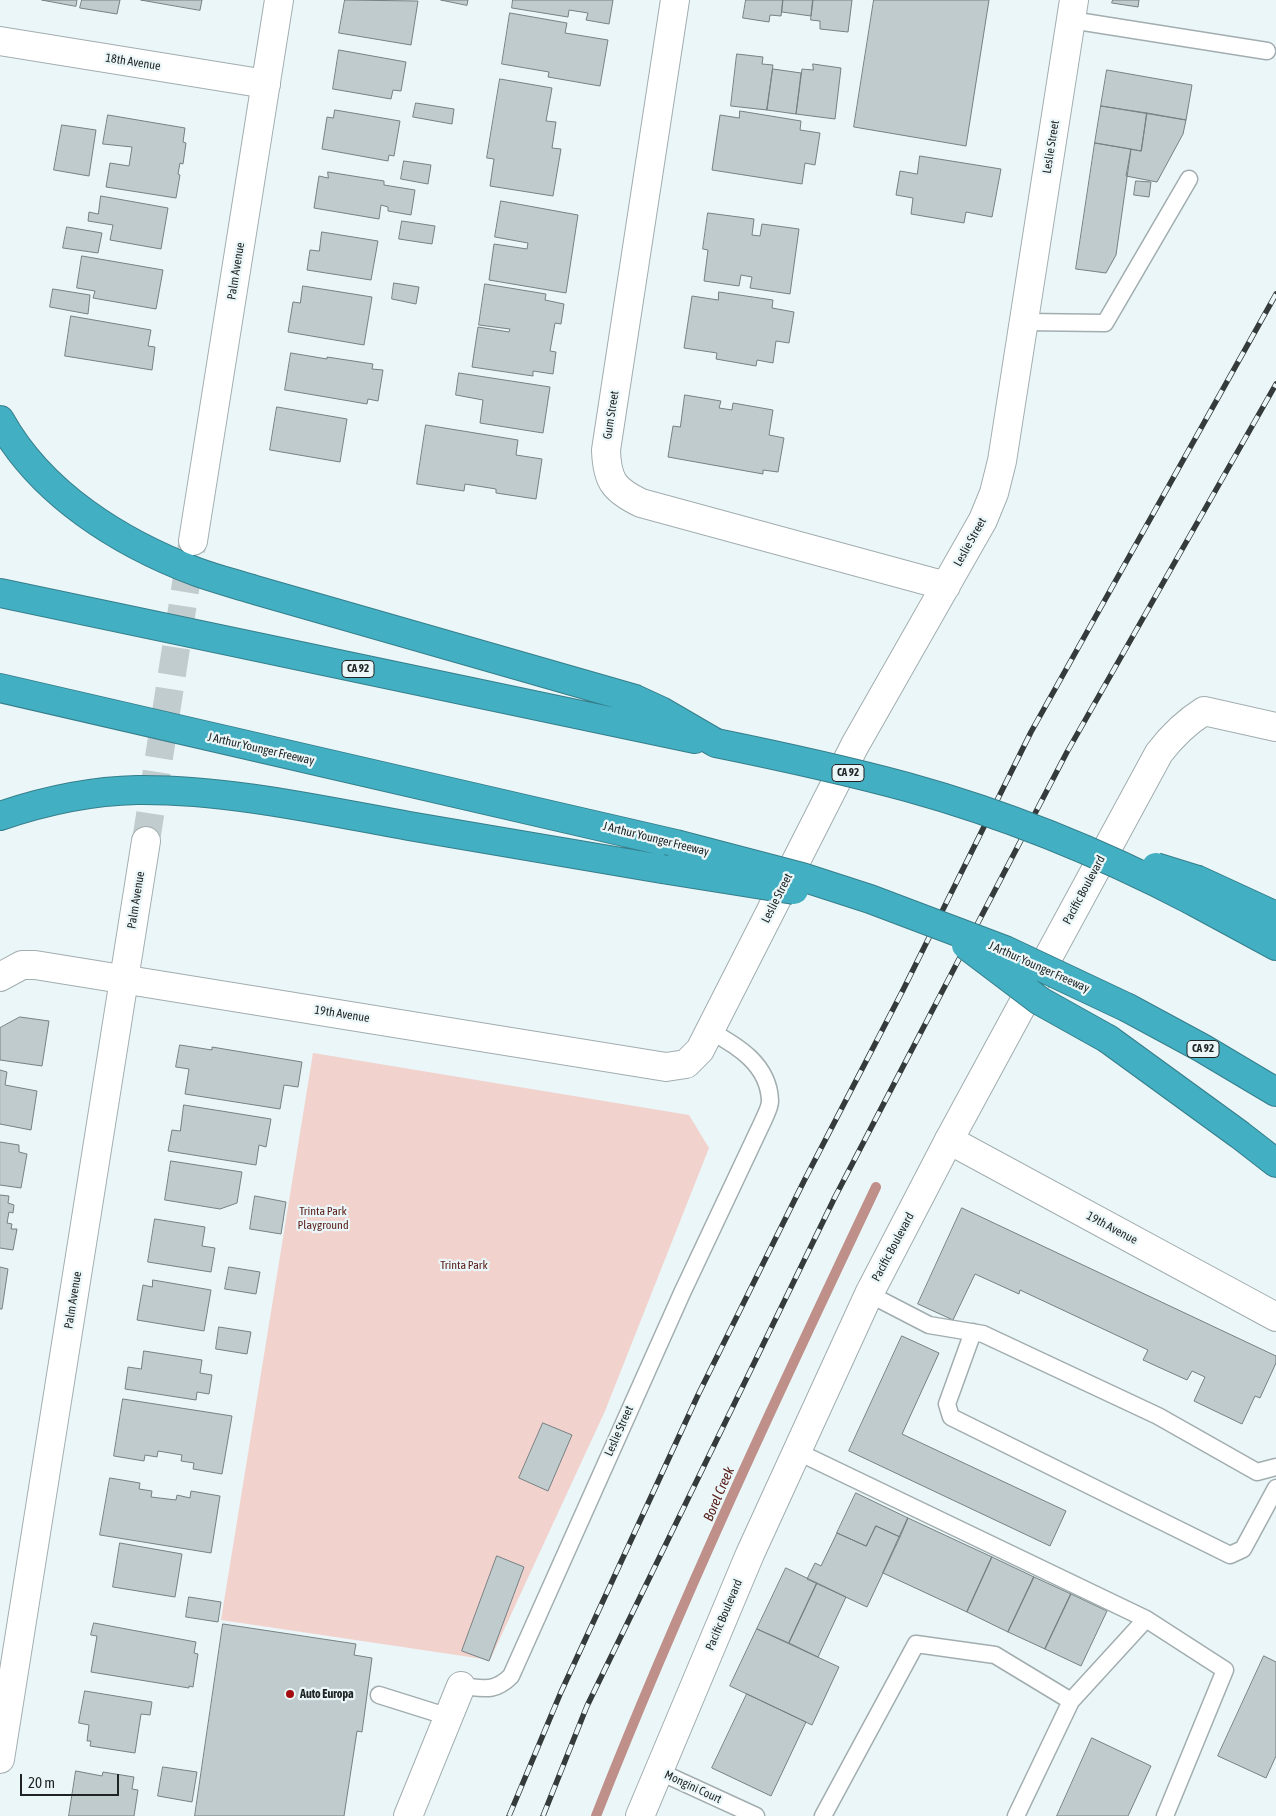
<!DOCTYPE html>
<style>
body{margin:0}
#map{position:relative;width:1276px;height:1816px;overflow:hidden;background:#eaf6f8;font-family:"Asap Condensed",sans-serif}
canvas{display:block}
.scale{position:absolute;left:20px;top:1774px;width:99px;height:22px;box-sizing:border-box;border:2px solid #1f2324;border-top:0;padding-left:6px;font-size:15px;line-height:18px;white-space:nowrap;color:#1f2324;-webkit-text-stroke:4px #eaf6f8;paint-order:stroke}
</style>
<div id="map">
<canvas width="1276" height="1816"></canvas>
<div class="scale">20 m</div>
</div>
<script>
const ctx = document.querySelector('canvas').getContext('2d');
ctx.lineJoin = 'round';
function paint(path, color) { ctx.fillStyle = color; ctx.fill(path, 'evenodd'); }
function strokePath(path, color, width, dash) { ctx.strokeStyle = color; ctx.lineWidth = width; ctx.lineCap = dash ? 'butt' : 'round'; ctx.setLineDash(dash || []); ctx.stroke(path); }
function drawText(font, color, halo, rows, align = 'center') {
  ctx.font = font + ' "Asap Condensed",sans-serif'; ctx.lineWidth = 4.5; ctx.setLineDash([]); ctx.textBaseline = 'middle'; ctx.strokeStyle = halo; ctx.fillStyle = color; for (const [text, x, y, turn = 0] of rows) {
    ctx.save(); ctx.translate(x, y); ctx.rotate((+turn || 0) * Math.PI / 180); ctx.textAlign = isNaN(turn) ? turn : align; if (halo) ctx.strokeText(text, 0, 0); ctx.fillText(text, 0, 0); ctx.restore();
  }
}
const green = new Path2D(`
 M313,1053L689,1115L709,1148L605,1411L490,1660L221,1620Z`);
const stream = new Path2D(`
 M596,1816C680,1602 778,1394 876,1187`);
const building = new Path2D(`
 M42,0H77L76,6Z
 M82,0H120L117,14L80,8Z
 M141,0H202L200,10Z
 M345,0L418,1L411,45L339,33Z
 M441,0H468L467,5Z
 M513,0H613L609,24L586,20L588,13L569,10L568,17L512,8Z
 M746,0H783L781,16L770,15L769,22L743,18Z
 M783,0H813L811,16L782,12Z
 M813,0H852L848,32L820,29V21L811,20Z
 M874,0H989L966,146L854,127Z
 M1113,0H1139L1138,7L1112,3Z
 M510,13L567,23L565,33L608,40L600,86L548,77L549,72L502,64Z
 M339,50L406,62L401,91L393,90L391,99L333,89Z
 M737,54L763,57L762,64L773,65L767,110L731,106Z
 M813,64L841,68L835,119L796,114L802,69L813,70Z
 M773,69L801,73L796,114L767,110Z
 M1107,70L1192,85L1186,120L1101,106Z
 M500,79L552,88L546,121L556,122L552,148L561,149L553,196L490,186L494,159L487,158Z
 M416,103L454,109L452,124L413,117Z
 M1101,106L1147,113L1141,151L1095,143Z
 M335,110L400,121L394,156L389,155L388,161L322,149L327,117L333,118Z
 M740,111L801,121L800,130L820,133L815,165L805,163L802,184L712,170L720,115L739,118Z
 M1147,113L1186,120L1183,134L1157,182L1126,176L1131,149L1141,151Z
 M108,115L185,128L183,142L186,143L183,164L180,163L178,174L180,175L176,198L106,187L110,163L129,166L132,147L103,144Z
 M62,125L96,130L89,176L54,170Z
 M1095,143L1131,149L1116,255L1106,273L1076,269Z
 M920,156L1001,169L992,217L966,212L964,223L911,214L913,198L896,195L900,171L917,174Z
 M404,161L431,165L428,184L401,179Z
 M328,172L384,181V185L415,190L411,215L388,211V207L381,205L379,219L314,208L319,176L328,178Z
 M1136,181L1151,182L1149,197L1134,195Z
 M101,196L168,208L161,249L110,240L113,225L88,221L89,212L98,214Z
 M501,201L578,215L566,293L489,280L494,244L527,249L528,243L495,237Z
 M708,213L754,219L752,235L760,236L762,224L799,229L790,294L750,288L752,277L741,275L739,286L704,281L708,250L703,249Z
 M402,221L435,226L432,244L399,239Z
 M67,227L102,233L98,253L63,248Z
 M322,232L378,241L371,280L307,270L310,250L319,251Z
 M82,256L163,270L156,309L93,298L95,291L77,288Z
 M394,283L419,287L416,304L392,299Z
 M485,284L546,294L545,300L564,304L561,324L555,323L550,351L556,352L553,374L533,371V376L472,367L478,327L509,332L510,329L479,325Z
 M303,286L372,297L364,345L288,332L293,302L300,303Z
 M53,289L90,295L88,314L50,307Z
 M719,292L773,300L772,308L794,312L789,343L776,341L773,363L757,360L756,366L716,359L717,353L684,348L692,296L718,300Z
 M71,316L151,330L148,346L155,347L152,370L65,356Z
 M291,353L327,359V357L373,364L372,369L383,370L378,401L368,399L367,404L285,390Z
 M459,373L550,387L543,433L480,423L483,400L456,395Z
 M685,395L721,401L719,408L732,410L733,403L773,410L769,435L784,438L778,472L763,470V474L668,457L673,426L680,427Z
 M277,407L347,419L340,462L270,450Z
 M426,425L518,440L516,455L542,459L536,499L496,493V489L465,484L464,491L417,484Z
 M20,1017L49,1021L42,1066L0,1060V1028Z
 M180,1045L212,1050V1047L302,1062L298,1087L284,1085L280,1109L185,1094L189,1069L176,1067Z
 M0,1070L7,1072L5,1085L37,1091L31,1130L0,1124Z
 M184,1105L271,1119L266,1147L259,1145L256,1165L168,1151L172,1130L180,1131Z
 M0,1142L19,1145V1152L27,1154L21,1188L0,1185Z
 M171,1161L242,1172L237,1203L220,1209L165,1200Z
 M0,1195L9,1196L8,1203L14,1205L13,1213L9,1212L7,1223L12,1224L11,1229H17L13,1250L0,1248Z
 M255,1196L286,1202L281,1234L250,1229Z
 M962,1208L1276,1356V1363L1260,1398L1255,1396L1242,1424L1194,1401L1205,1377L1192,1371L1187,1380L1143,1360L1148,1350L1020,1290L1019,1294L975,1274L953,1320L918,1304Z
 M155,1219L205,1227L202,1246L215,1248L211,1272L148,1262Z
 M0,1267L8,1269L2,1309H0Z
 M229,1267L260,1272L256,1294L225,1289Z
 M153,1280L211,1290L204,1331L137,1320L143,1285L152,1287Z
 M219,1327L251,1332L247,1354L216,1349Z
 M902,1336L939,1353L902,1434L1066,1511L1050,1546L849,1451Z
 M144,1351L202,1360L200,1373L212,1375L209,1394L197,1392L196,1400L125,1389L128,1367L141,1369Z
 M123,1399L232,1416L222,1474L193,1469L194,1463L181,1461L182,1455L158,1451L157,1457L145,1455L144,1461L114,1456Z
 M543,1423L572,1435L548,1491L519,1478Z
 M110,1478L140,1483L139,1489L152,1491L151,1497L176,1500L177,1495L190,1498L191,1491L220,1496L211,1553L100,1535Z
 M856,1493L908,1518L900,1537L876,1526L866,1546L837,1533Z
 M908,1518L992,1557L967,1612L883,1573Z
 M876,1526L900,1537L867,1607L807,1579L815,1563L821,1566L837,1533L866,1546Z
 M120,1543L182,1554L175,1597L113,1587Z
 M497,1556L524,1567L489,1661L462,1651Z
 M992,1557L1034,1577L1008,1632L967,1612Z
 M786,1568L817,1583L789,1643L757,1629Z
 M1034,1577L1071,1594L1045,1649L1008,1632Z
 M817,1583L846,1597L818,1657L789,1643Z
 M1071,1594L1107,1611L1081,1666L1045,1649Z
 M189,1597L221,1602L218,1622L186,1617Z
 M94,1623L196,1642L194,1653L198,1654L193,1687L189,1686V1688L91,1672L97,1636L91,1635Z
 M223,1624L356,1644L354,1655L372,1658L362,1732L357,1731L344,1816H195Z
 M757,1629L839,1667L812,1725L730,1686Z
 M1264,1656L1276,1662V1756L1266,1778L1218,1756Z
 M85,1691L152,1702L150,1715L141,1714L135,1753L90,1746L91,1741H87L89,1725L79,1723Z
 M747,1694L806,1722L771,1796L712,1768Z
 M1092,1738L1151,1766L1128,1816H1057Z
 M163,1767L197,1772L192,1802L158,1796Z
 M76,1771L102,1776L103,1772L134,1777L132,1789L138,1790L134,1816H69Z`);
const tertiaryTunnel = new Path2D(`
 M146,841L192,545`);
const service = new Path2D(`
 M1071,20L1267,51
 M1024,322L1105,323L1189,179
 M869,1294L929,1325L983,1334L1158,1416L1257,1472L1276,1467
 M973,1332L947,1404L951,1417L1230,1555L1243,1549L1276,1488
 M796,1451L1146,1619L1225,1670L1165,1816
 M461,1686C483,1688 494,1693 511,1676L682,1293L764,1119C766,1114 770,1107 770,1101C769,1065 738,1046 710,1031
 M379,1695L449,1717
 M658,1771L756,1816
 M823,1816L916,1644L995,1655L1071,1701
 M1016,1816L1071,1701L1146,1619`);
const minor = new Path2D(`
 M675,0L606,450C607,481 614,490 641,503L946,586
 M0,41L266,84
 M0,977L22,965H35L666,1067L686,1064L700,1050L855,745L983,520L994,493L1002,461L1074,0
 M949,1140L1276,1317
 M408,1816L461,1686`);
const tertiary = new Path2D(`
 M193,541L279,0
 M0,1759L146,841
 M640,1816L750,1554L869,1294L949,1140L1159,753C1172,736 1185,723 1204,711L1276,727`);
const motorway = new Path2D(`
 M0,420C41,494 120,543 197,572C216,579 236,584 255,590L635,699L661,711L716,743
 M0,593L695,739
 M0,688L676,844
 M0,816C44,801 90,791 137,790C226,789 321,810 409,826C494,841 578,855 662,869
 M1198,880L1276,916
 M1191,900L1276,946
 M1128,1008L1202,1048L1276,1092
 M1108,1039L1240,1135L1276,1163`);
const rail = new Path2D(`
 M509,1816L561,1692L698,1395L804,1181L903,990L1031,732L1276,294
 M543,1816L587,1706L835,1197L1067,752L1276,384`);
const motorwayBridge = new Path2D(`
 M716,743C780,756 844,770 907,787C1005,814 1101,853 1191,900
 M676,844L802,877L870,899L1005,950L1128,1008
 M1156,867L1198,880
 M662,869L794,890
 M966,945L1040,1001L1108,1039`);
const markers = [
 [290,1694,5,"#a40c10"]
];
const shields = [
 [358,669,32],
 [848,773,32],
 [1203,1049,32]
];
const shieldNames = [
 ["CA 92",358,669],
 ["CA 92",848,773],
 ["CA 92",1203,1049]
];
const streetNames = [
 ["18th Avenue",133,62,9],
 ["Leslie Street",1051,147,-81],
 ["Palm Avenue",236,271,-81],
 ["Gum Street",611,415,-81],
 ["Leslie Street",970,542,-61],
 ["J Arthur Younger Freeway",261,749,13],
 ["J Arthur Younger Freeway",656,839,14],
 ["Pacific Boulevard",1084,890,-62],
 ["Leslie Street",777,898,-63],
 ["Palm Avenue",136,900,-81],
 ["J Arthur Younger Freeway",1039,967,24],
 ["19th Avenue",342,1014,9],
 ["19th Avenue",1112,1228,28],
 ["Pacific Boulevard",893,1247,-62],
 ["Palm Avenue",73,1300,-81],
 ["Leslie Street",619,1431,-66],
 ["Pacific Boulevard",724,1615,-67],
 ["Mongini Court",693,1787,25]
];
const parkNames = [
 ["Trinta Park",323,1211],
 ["Playground",323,1225],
 ["Trinta Park",464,1265]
];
const poiNames = [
 ["Auto Europa",300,1694]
];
const waterNames = [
 ["Borel Creek",719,1494,-67]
];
paint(green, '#f2d2cd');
strokePath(stream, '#bf9089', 10);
paint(building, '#c0cbcd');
strokePath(building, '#768183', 1);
strokePath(tertiaryTunnel, '#c1ccce', 28, [28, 14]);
strokePath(service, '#a2adaf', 19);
strokePath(minor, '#a2adaf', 30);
strokePath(tertiary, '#a2adaf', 30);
strokePath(motorway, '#367e8b', 30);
strokePath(service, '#fff', 16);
strokePath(minor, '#fff', 28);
strokePath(tertiary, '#fff', 28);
strokePath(motorway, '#42afc2', 28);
strokePath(rail, '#353a3b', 5.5);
strokePath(rail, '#eaf6f8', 4, [11]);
strokePath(motorwayBridge, '#367e8b', 30, []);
strokePath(motorwayBridge, '#42afc2', 28);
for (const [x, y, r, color] of markers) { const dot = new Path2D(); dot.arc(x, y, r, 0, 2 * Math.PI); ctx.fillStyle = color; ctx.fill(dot); strokePath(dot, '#eaf6f8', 2); }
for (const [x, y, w] of shields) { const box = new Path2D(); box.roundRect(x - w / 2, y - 8.5, w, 17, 4); ctx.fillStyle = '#eaf6f8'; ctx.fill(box); strokePath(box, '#1f2324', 1); }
drawText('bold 11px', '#1f2324', null, shieldNames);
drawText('12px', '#1f2324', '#eaf6f8', streetNames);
drawText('12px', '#5b1f1a', '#eaf6f8', parkNames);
drawText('bold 12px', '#1f2324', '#eaf6f8', poiNames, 'left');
drawText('italic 14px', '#5b201b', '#eaf6f8', waterNames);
</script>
